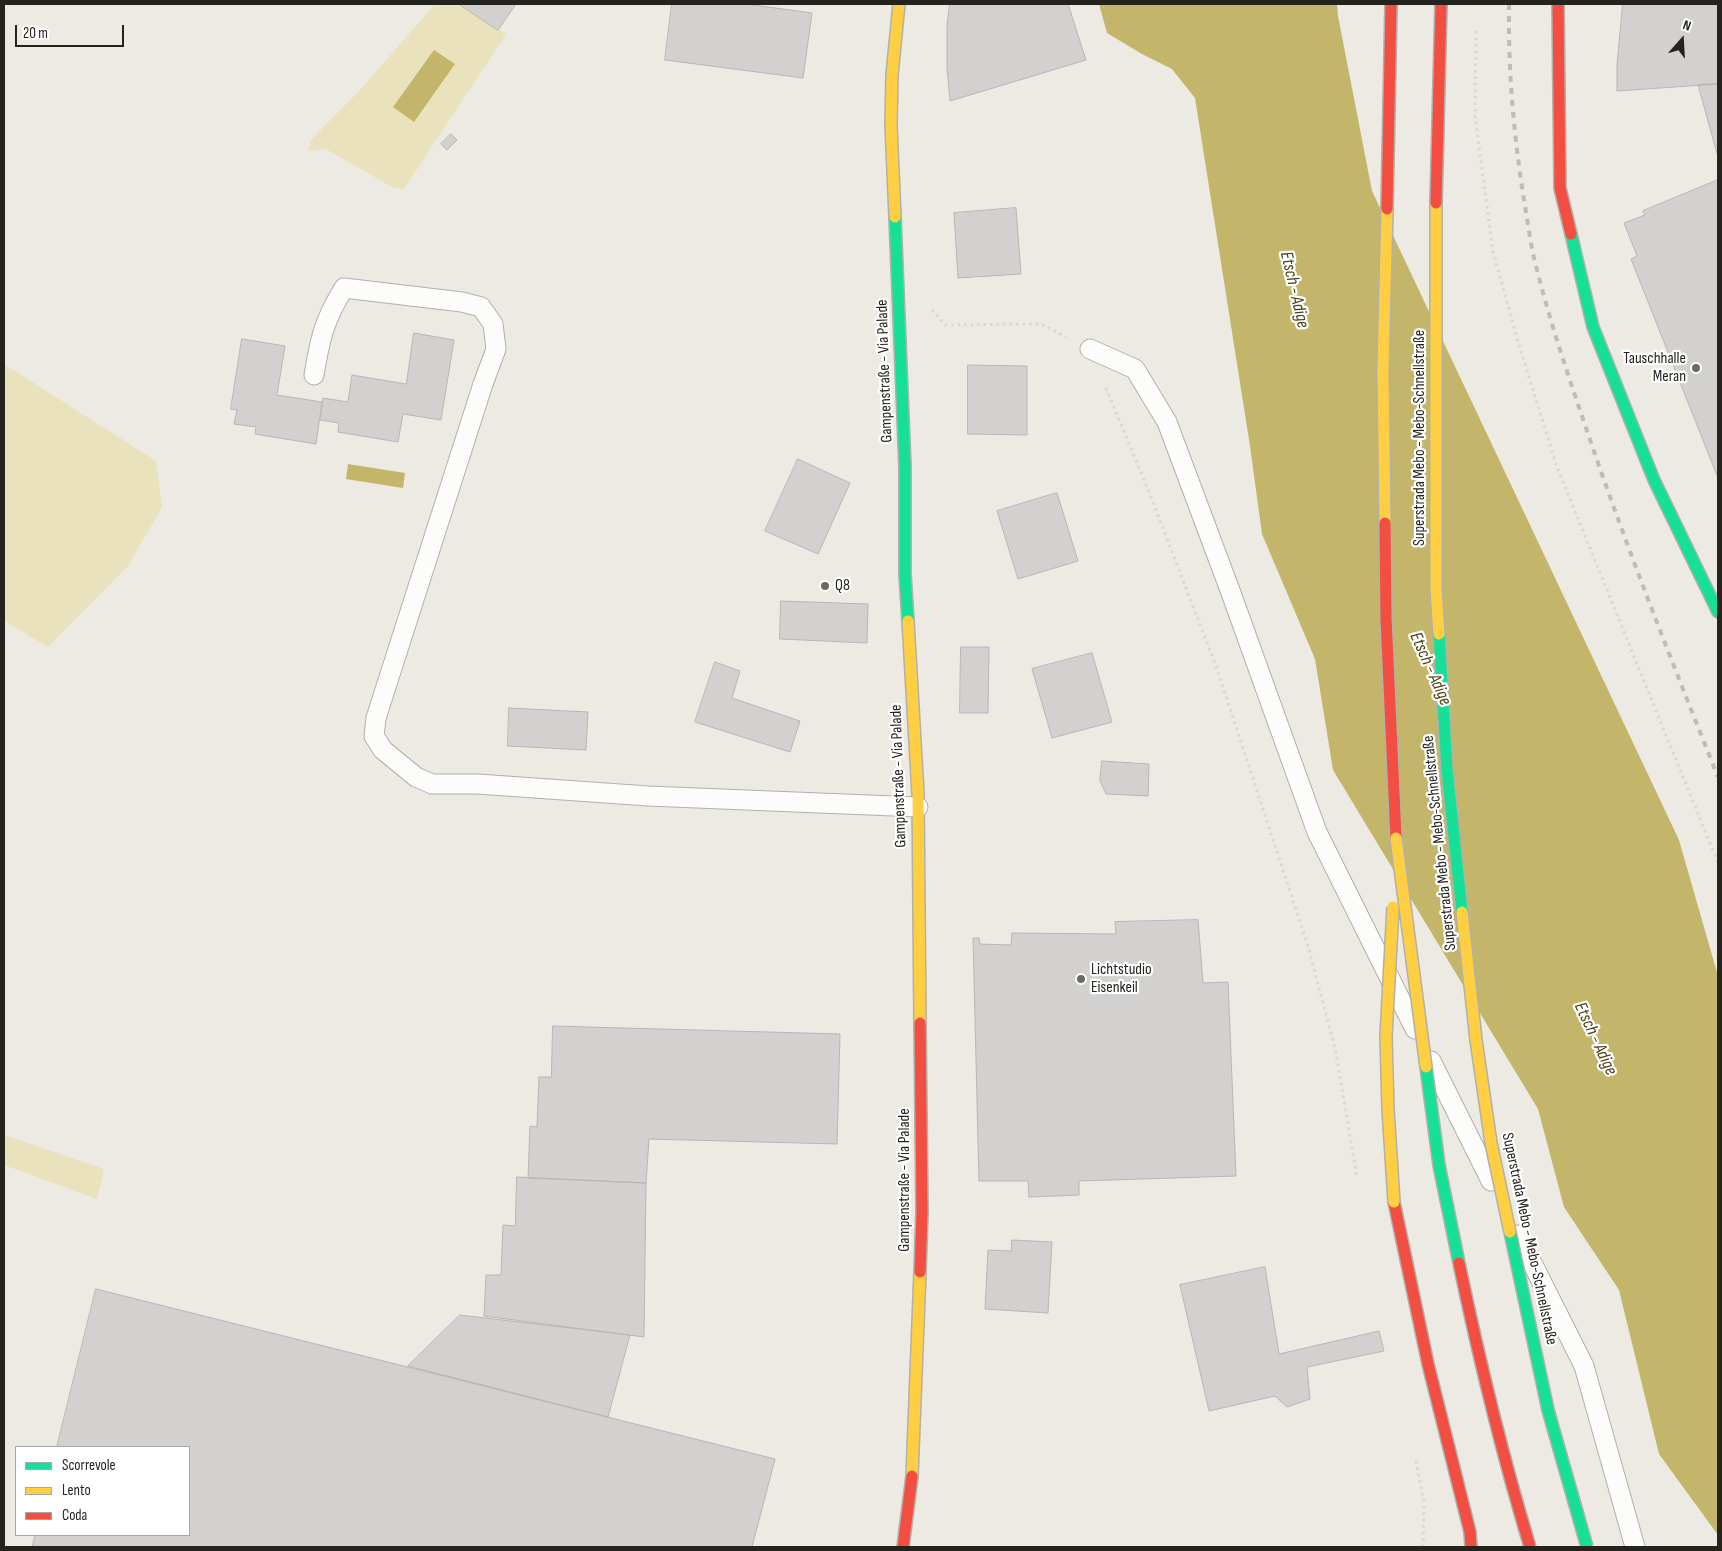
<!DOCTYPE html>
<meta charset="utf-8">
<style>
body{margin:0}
#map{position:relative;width:1722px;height:1551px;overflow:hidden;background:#eceae2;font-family:"Sofia Sans Condensed",sans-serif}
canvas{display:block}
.frame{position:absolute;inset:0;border:5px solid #24231e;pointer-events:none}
.legend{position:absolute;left:15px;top:1446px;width:175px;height:90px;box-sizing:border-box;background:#fff;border:1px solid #a7a7a5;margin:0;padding:6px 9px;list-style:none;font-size:15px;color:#24231e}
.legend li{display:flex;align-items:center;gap:10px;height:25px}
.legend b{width:25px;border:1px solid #a7a7a5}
.north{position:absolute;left:1657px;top:15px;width:50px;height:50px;-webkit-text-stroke:4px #fff;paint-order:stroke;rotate:19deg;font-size:14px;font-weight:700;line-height:20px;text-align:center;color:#24231e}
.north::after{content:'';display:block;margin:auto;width:18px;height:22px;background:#24231e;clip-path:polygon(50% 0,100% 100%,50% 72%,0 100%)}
.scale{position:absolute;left:15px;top:25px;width:109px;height:22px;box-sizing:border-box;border:2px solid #24231e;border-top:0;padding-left:6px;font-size:15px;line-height:18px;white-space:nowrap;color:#24231e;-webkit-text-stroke:4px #fff;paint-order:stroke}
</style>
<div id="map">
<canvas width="1722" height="1551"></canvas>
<div class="frame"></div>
<ul class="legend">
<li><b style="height:6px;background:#16e098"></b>Scorrevole</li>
<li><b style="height:6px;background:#ffcf43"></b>Lento</li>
<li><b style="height:6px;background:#f24e42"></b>Coda</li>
</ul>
<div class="north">N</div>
<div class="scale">20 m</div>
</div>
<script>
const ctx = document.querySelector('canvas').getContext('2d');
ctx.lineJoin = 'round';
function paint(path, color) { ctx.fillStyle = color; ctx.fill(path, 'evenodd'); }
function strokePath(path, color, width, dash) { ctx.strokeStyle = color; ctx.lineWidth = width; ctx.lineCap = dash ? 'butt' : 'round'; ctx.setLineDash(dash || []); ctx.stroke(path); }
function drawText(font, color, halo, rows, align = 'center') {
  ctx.font = font + ' "Sofia Sans Condensed",sans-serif'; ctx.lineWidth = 4.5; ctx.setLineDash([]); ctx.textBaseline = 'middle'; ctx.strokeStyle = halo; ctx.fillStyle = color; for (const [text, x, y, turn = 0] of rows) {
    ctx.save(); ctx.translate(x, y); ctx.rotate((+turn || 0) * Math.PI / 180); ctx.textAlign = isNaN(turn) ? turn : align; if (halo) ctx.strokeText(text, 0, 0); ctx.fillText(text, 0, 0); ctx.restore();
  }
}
const green = new Path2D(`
 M435,4H458L506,34L404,189L392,187L326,149L308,151L312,139L361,89Z
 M4,364L156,461L162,507L128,566L48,647L4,621Z
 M4,1135L104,1169L97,1199L4,1165Z`);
const water = new Path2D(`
 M1099,4H1337L1338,16L1372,191L1679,840L1718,976V1535L1659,1454L1619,1290L1564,1207L1538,1109L1333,770L1315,659L1262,534L1250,446L1195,98L1172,69L1142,54L1107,33Z
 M434,50L455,64L414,122L393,107Z
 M348,464L405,473L403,488L346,479Z`);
const building = new Path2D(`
 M459,4H516L498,30Z
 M672,4H746L812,13L803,78L665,60Z
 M950,4H1068L1086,60L950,101L947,67V26Z
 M1623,4H1718V84L1617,91V66Z
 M1718,84V157L1698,85Z
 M451,134L457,140L447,150L441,144Z
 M1718,180V478L1631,259L1637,256L1624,223L1645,215L1643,211Z
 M1016,208L1021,274L958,278L954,213Z
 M414,333L454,340L441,420L403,414L398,442L338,432L339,423L320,420L323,398L348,402L352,375L406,384Z
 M242,339L285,346L277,395L322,402L316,444L255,434L256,427L234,424L237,410L231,409Z
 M968,365L1027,366V435L968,434Z
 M798,459L850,483L818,554L765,531Z
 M1057,493L1078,561L1018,579L997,511Z
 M781,601L868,604L867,643L780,639Z
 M961,647H989L988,713H960Z
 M1092,653L1112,722L1052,738L1032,669Z
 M715,662L740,671L732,698L800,721L790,752L695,722Z
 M509,708L588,712L586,750L508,746Z
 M1102,761L1149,764L1148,796L1106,794L1100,781Z
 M1198,920L1203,983L1228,982L1236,1176L1079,1181V1195L1029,1197L1028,1181H979L973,938H979L980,944L1011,945L1012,933L1116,934L1115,922Z
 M553,1026L840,1034L837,1144L649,1139L646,1183L528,1178L530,1126L537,1127L539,1077H551Z
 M517,1177L646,1183L644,1337L484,1316L486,1275H501L503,1225L515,1226Z
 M1012,1240L1052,1242L1048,1313L985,1309L988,1250L1011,1251Z
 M1265,1267L1279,1354L1379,1331L1384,1351L1307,1367L1310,1399L1287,1407L1275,1396L1209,1411L1180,1285Z
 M96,1289L775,1459L752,1547H32L35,1535H189V1447H57Z
 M460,1315L630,1335L608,1417L408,1366Z`);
const path = new Path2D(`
 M1476,31L1475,116L1493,252L1519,345L1557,467L1718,863
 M932,310L945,325L1041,324L1066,337
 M1106,388L1149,492L1216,666L1308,946L1336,1053L1357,1178
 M1416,1461L1424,1502L1423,1547`);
const lane = new Path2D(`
 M1090,349L1135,369L1167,422L1231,593L1317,832L1415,1029
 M314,375C320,339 324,320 344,288L462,302L481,307L493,324L496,349L483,384L376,718L374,736L383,750L416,777L432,784H478L648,796L918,807
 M1431,1061L1491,1181
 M1518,1235L1584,1366L1635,1547`);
const fast = new Path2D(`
 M895,217L905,467V574L908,621
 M1571,234L1593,327L1654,480L1718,612
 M1439,634L1447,770L1462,912`);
const slow = new Path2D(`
 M1436,203V589L1439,634
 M895,217L891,125L892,75L899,4
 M1385,523L1383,370L1387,209
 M908,621L918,794L920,1023
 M1462,912L1476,1040
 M912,1476L920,1272`);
const jam = new Path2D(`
 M1558,4L1560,188L1571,234
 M1436,203L1441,4
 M1387,209L1391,4
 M1385,523L1386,618L1396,838
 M1394,1202L1428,1364L1470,1532L1471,1547
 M920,1272L922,1212L920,1023
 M903,1547L912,1476`);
const rail = new Path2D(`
 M1509,4C1508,72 1514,139 1525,206C1528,223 1530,241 1534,258C1548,316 1567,372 1586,428C1626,546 1672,662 1718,777`);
const fastBridge = new Path2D(`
 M1426,1067L1439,1165L1459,1263
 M1510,1232L1548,1410L1587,1547`);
const slowBridge = new Path2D(`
 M1396,838L1426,1067
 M1393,907L1386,1036L1388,1109L1394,1202
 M1476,1040L1491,1143L1510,1232`);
const jamBridge = new Path2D(`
 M1459,1263C1479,1359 1502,1454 1530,1547`);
const markers = [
 [1696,368,5,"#6a6963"],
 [825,586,5,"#6a6963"],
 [1081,979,5,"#6a6963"]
];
const poiNames = [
 ["Tauschhalle",1686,359,"right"],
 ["Meran",1686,377,"right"],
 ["Q8",835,586],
 ["Lichtstudio",1091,970],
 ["Eisenkeil",1091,988]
];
const streetNames = [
 ["Gampenstraße - Via Palade",885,371,-92],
 ["Superstrada Mebo - Mebo-Schnellstraße",1420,438,-90],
 ["Gampenstraße - Via Palade",899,776,-92],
 ["Superstrada Mebo - Mebo-Schnellstraße",1440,843,-96],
 ["Gampenstraße - Via Palade",905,1180,-90],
 ["Superstrada Mebo - Mebo-Schnellstraße",1529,1239,78]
];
const waterNames = [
 ["Etsch - Adige",1294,290,77],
 ["Etsch - Adige",1430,669,66],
 ["Etsch - Adige",1595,1039,65]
];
paint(green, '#e9e2bc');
paint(water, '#c3b66a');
paint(building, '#d2d1cf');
strokePath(building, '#b8b6b5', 1);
strokePath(lane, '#b2b0aa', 21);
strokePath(fast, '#b2b0aa', 14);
strokePath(slow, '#b2b0aa', 14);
strokePath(jam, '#b2b0aa', 14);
strokePath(path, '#d8d7d5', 3, [2.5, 4]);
strokePath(lane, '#fcfcfb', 19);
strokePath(fast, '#16e098', 11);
strokePath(slow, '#ffcf43', 11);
strokePath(jam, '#f24e42', 11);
strokePath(rail, '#bcbcba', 4, [6, 6]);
strokePath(fastBridge, '#b2b0aa', 14, []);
strokePath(slowBridge, '#b2b0aa', 14, []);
strokePath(jamBridge, '#b2b0aa', 14, []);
strokePath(fastBridge, '#16e098', 11);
strokePath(slowBridge, '#ffcf43', 11);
strokePath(jamBridge, '#f24e42', 11);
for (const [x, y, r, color] of markers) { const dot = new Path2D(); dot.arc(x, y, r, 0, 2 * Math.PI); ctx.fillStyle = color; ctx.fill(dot); strokePath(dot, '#fff', 2); }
drawText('16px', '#24231e', '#fff', poiNames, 'left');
drawText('16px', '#24231e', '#fff', streetNames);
drawText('italic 18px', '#4a4218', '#fff', waterNames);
</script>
